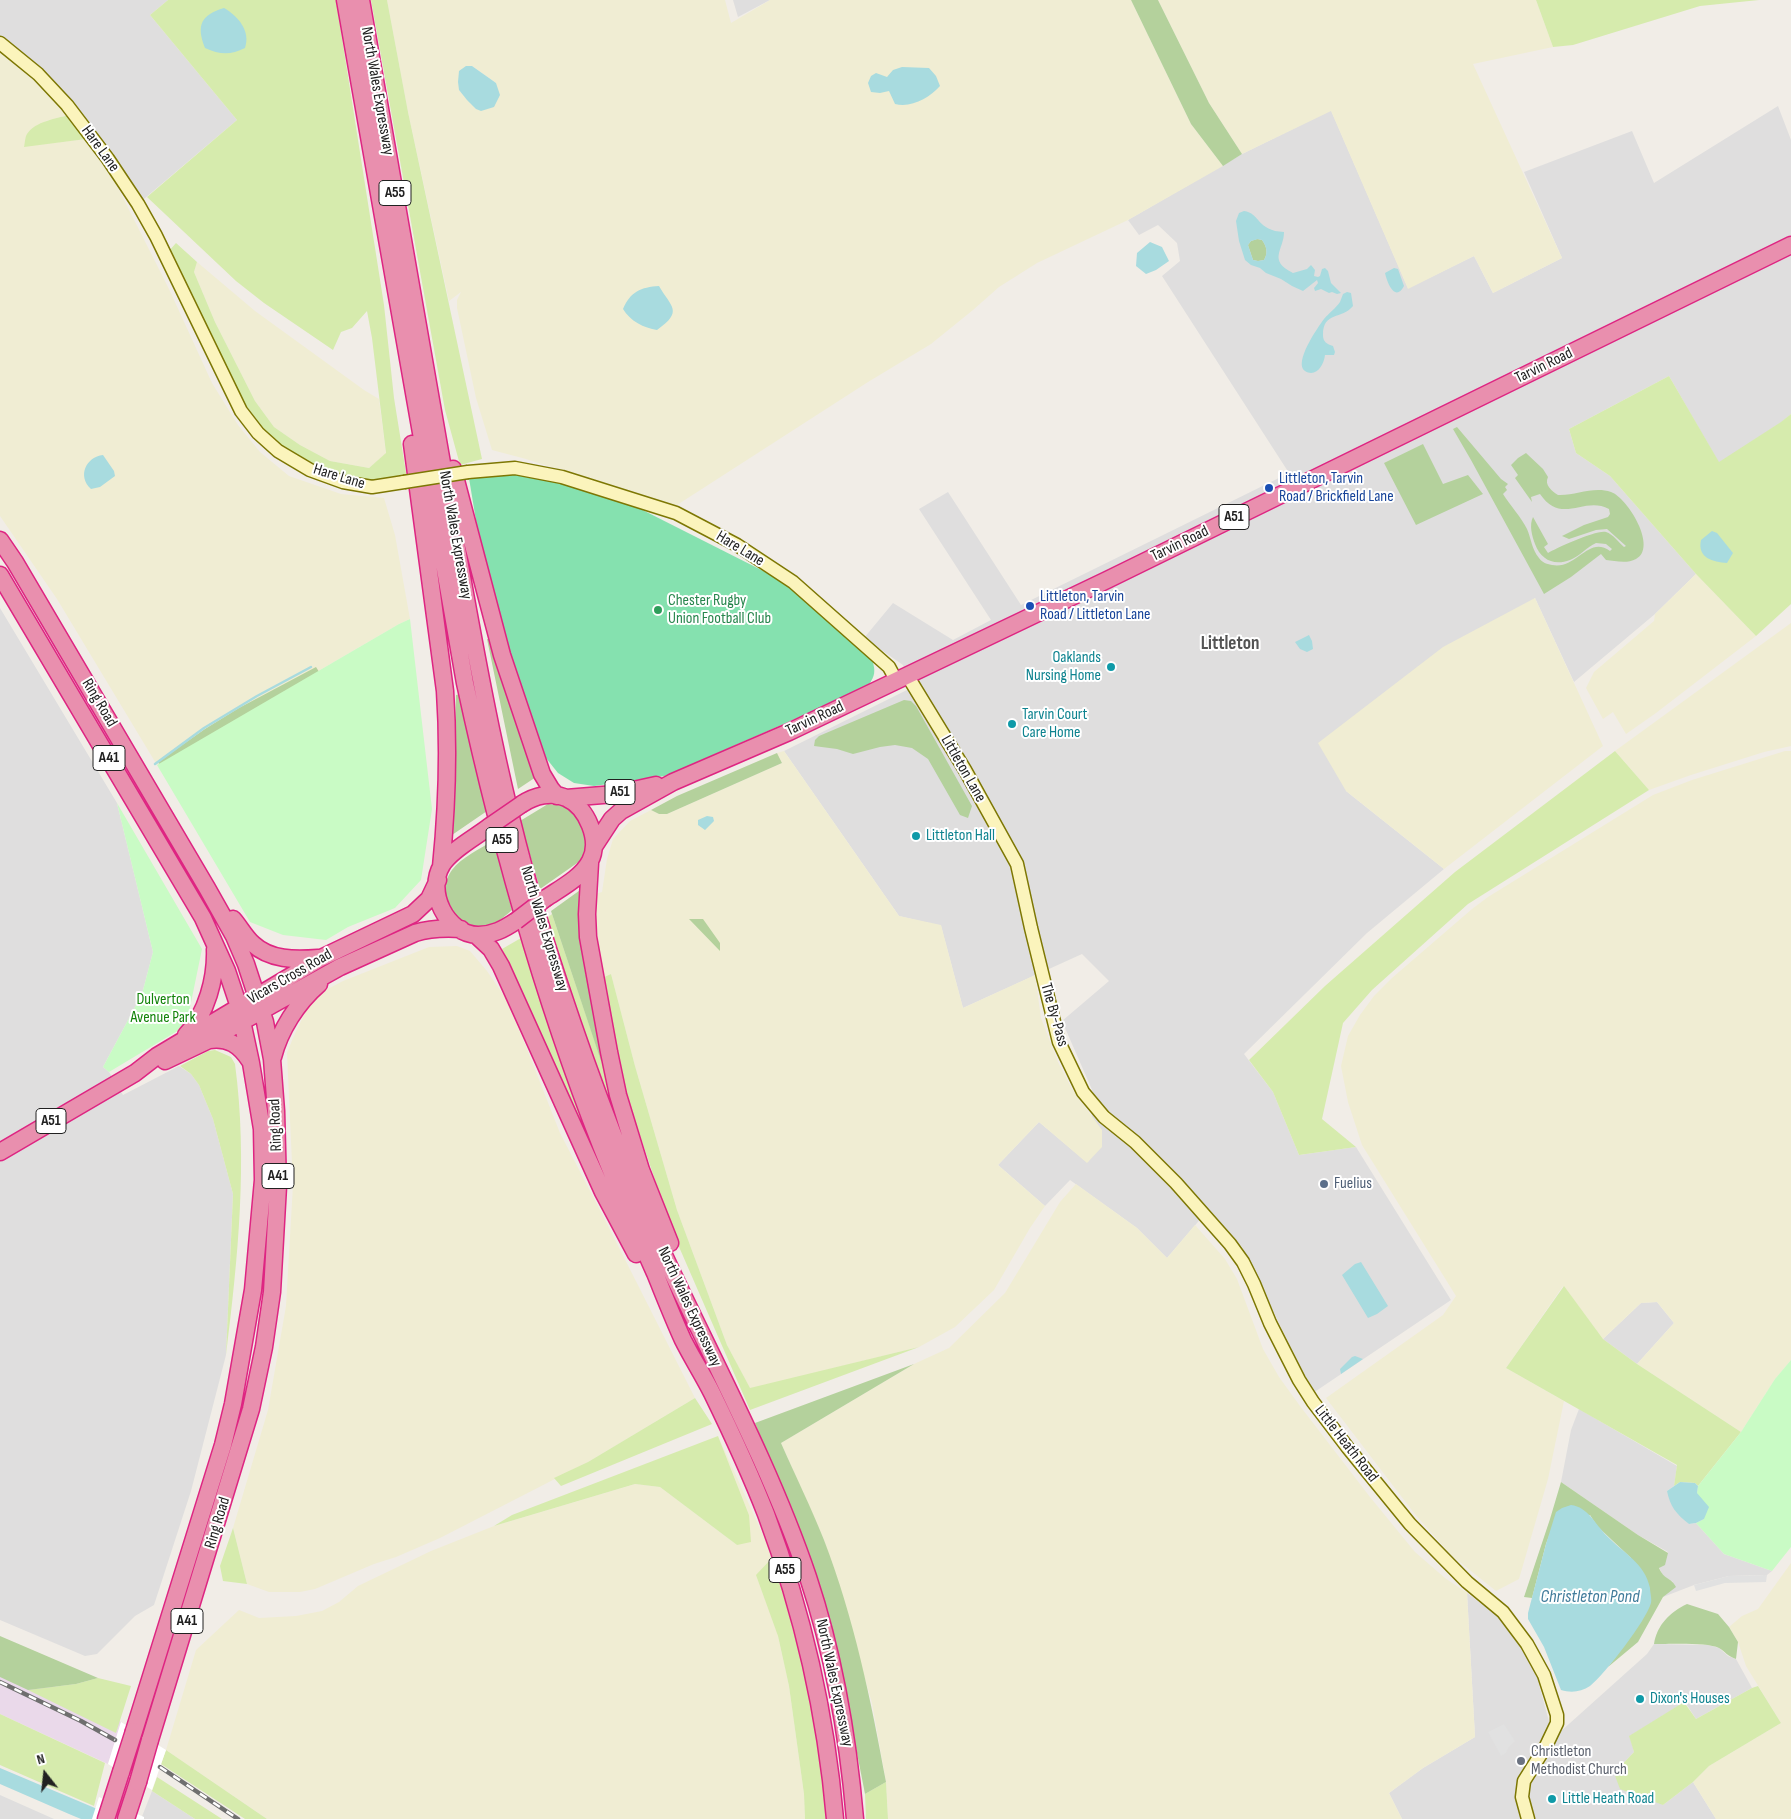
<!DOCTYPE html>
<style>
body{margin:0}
#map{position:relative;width:1791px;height:1819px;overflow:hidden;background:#f1ede7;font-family:"Sofia Sans Condensed",sans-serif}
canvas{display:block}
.north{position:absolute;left:20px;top:1749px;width:50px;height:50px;-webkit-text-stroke:4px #fff;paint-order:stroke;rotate:344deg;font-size:14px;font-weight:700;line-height:20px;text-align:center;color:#212121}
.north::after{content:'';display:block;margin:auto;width:18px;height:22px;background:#212121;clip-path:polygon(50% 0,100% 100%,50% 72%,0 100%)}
</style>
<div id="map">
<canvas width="1791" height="1819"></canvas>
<div class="north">N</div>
</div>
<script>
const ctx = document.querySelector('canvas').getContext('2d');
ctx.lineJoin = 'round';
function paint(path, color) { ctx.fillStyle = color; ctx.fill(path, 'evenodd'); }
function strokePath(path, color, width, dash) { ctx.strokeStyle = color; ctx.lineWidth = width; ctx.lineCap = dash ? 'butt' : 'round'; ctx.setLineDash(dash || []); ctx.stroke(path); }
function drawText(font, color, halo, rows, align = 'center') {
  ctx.font = font + ' "Sofia Sans Condensed",sans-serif'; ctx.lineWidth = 4; ctx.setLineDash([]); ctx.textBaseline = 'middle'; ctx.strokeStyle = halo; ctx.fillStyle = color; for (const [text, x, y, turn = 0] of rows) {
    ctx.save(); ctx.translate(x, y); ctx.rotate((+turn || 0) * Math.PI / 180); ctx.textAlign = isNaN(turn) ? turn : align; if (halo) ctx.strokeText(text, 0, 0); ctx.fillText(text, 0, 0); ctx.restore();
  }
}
const residential = new Path2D(`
 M0,0H168L150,15L237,120L138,204L67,105L0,43Z
 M733,0H770L738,17Z
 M1778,106L1791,140V414L1782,422L1719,463L1669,376L1569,429L1576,453L1610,476L1696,574L1655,614L1574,682L1535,598L1346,791L1444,869L1367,933L1244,1054L1273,1092L1299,1155L1356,1147L1451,1300L1313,1393L1242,1247L1209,1209L1167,1258L1137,1228L1070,1180L1045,1206L998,1165L1039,1122L1087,1162L1089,1161L1093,1092L1062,1021L1109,981L1082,954L963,1008L941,926L899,916L784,751L909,689L903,665L864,638L893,603L953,640L991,620L919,509L948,492L1021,605L1289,473L1162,276L1180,261L1177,243L1158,225L1139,235L1128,220L1242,154L1331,110L1408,288L1474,256L1493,293L1562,258L1524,172L1632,131L1654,183Z
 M0,608L117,803L153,952L142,994L103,1067L109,1072L123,1095L179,1066L191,1074L199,1085L213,1119L233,1194L226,1355L191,1491L154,1605L135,1616L97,1654L85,1656L0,1620Z
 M1657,1302L1674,1323L1637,1364L1603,1339L1641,1303Z
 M1579,1409L1677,1466L1674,1486L1667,1491L1689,1524L1696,1523L1724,1554L1772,1571L1767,1575L1729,1576L1694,1585L1663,1597L1673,1582L1663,1576L1659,1567L1668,1552L1638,1535L1561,1482L1571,1430Z
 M1467,1593L1499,1617L1522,1643L1535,1670L1550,1725L1560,1732L1647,1654L1654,1644L1708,1645L1719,1648L1728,1656L1736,1659L1752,1688L1696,1719L1685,1702L1630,1736L1634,1752L1614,1773L1663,1805L1693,1782L1716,1819H1402L1389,1793L1423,1768L1475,1737Z
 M152,1791L195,1819H141Z
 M0,1795L54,1819H0Z`);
const industrial = new Path2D(`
 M0,1658L76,1697L121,1722L108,1764L0,1714Z`);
const farmland = new Path2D(`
 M387,0H725L731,23L770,0H1131L1191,124L1223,166L1128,220L1037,263L999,287L973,310L931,344L868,382L677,505L662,502L526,459L492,450L476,398L457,308V300L461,292L449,301L408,112ZM472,66L496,83L476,109L459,90Z
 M1158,0H1536L1553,47L1473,64L1562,258L1493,293L1474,256L1408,289L1331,111L1242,154L1209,103Z
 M0,51L49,93L69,115L46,121L24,146L86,139L113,178L169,289L212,383L238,425L260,452L289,476L341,494L384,498L395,535L410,619L399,624L157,765L57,599L0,516Z
 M197,262L255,311L364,390L379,399L386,454L369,468L330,461L300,445L274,427L255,401L215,322L194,272Z
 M1696,574L1756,636L1656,713L1626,734L1613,712L1603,719L1586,688L1594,672L1654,621L1655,614Z
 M1535,598L1603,746L1444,869L1346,791L1318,743L1443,647Z
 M1791,623V746L1764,752L1691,775L1649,790L1615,751Z
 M784,751L899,916L941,925L963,1008L1035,975L1041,1018L1058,1062L1072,1089L1102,1130V1147L1087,1163L1039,1122L998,1165L1045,1206L1030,1228L994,1290L955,1327L919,1347L750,1389L727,1345L677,1210L635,1066L611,974L602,978L596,919L595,894L602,892L607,859L613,839L630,821L651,810L659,814H667L782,763L777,753Z
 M1785,751H1791V1360L1775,1379L1741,1432L1637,1364L1674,1323L1657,1302L1641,1303L1603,1339L1563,1286L1506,1368L1564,1401L1548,1479L1519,1579L1496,1591L1451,1555L1414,1513L1326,1398L1443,1315L1456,1296L1362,1145L1348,1102L1341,1066L1348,1036L1360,1015L1374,996L1392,978L1472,909L1488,897L1653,795L1692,780Z
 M457,946L470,951L487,971L505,997L527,1049L560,1133L601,1212L695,1398L588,1462L440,1538L396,1557L374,1564L315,1589L300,1592H269L247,1584L233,1528L268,1410L286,1306L293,1185L287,1053L293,1038L311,1000L320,993L343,981L429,947Z
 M1076,1184L1137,1228L1167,1258L1195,1225L1225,1259L1237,1279L1263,1349L1279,1377L1300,1406L1370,1497L1415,1552L1445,1578L1467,1593L1475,1737L1423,1768L1389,1793L1402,1819H888L886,1782L872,1703L824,1540L781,1443L914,1364L949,1348L1005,1293L1060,1202Z
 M718,1436L773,1557L778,1636L789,1686L804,1794L805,1819H267L166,1750L196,1650L239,1610L259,1618L296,1616L322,1611L339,1602L358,1586L431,1551L494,1526L635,1484L660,1487L737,1545L749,1515Z
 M1791,1563V1819H1716L1693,1782L1709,1766L1781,1723L1746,1666L1738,1642L1729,1627L1742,1616L1758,1609Z`);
const grass = new Path2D(`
 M168,0H336L384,305L394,398L407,479L388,481H364L308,463L280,444L264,430L243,401L169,251L176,243L197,262L194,272L215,322L255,401L274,427L300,445L330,461L369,468L386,453L372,338L367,311L352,328L341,332L333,350L264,303L236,281L147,197L237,120L150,15Z
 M371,0H387L408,112L482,459L460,465L445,410Z
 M1536,0H1759L1700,6L1573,45L1553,47Z
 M69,115L86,139L24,147C25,143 25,137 27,134C36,121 55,119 69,115Z
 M1669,376L1719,462L1781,422L1791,414V604L1756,636L1696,574L1610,476L1576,453L1569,429Z
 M1615,751L1649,790L1468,904L1372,990L1343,1023L1322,1119L1356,1147L1299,1155L1273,1092L1249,1060L1325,986L1455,872Z
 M552,914L601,1060H604L639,1184L581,1025L547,918Z
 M521,938L553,1036L611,1185L606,1187L502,949Z
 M611,974L635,1066L677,1210L727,1345L750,1388L919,1347L750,1410L673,1233L628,1100L610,1024L602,978Z
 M215,1050L231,1057L235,1064C248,1161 238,1258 226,1355L233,1194L213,1119L199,1085L191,1074L180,1066L208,1051Z
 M1564,1286L1603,1339L1637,1364L1741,1432L1698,1486L1695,1483L1680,1482L1674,1486L1677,1465L1506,1368Z
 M695,1398L712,1424L561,1486L554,1478L588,1462Z
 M718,1436L749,1515L751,1542L737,1545L660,1487L635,1484L494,1526L512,1515Z
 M233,1528L247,1584L223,1581L220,1566Z
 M773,1557L802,1662L824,1769L826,1819H805L804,1794L789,1686L778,1636L756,1575Z
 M98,1678L131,1686L116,1733L28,1690L76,1684Z
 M1758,1686L1781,1723L1709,1766L1693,1782L1663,1805L1620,1789L1614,1773L1634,1752L1629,1736L1684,1702L1696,1719L1752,1688Z
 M0,1714L105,1763L94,1806L0,1765Z
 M166,1750L267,1819H245L161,1764Z
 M157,1777L222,1819H195L152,1791Z
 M886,1782L888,1819H866L865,1794Z`);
const forest = new Path2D(`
 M1131,0H1158L1209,103L1242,154L1223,166L1191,124Z
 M1257,239L1262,240C1267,247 1268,253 1264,260L1258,261L1253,260L1248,245L1251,241Z
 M1457,427L1501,479L1508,484L1505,487L1507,490L1503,494C1510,505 1521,517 1527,529C1531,538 1532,550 1539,558C1542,562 1546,564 1552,565C1577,570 1588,535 1610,551L1612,549L1606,544L1596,543C1587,547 1580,556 1570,560C1554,566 1541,560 1535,544C1532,536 1529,525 1533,517L1548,544L1544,547L1548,553C1556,548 1598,529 1606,532C1613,534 1619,543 1624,547L1626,546L1607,529L1596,530L1569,539L1562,536L1584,525L1608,517L1610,514L1609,509C1584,495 1562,526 1540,494L1531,497L1532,502L1515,478L1518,475L1511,465L1518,458L1526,453L1543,469L1548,477C1544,485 1552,491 1558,495C1575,496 1593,486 1611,492C1628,498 1658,548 1636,559C1627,564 1615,561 1606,560L1601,554L1571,577L1544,594L1471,460L1453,429Z
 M1423,444L1443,484L1468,475L1483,494L1416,525L1384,463Z
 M487,639H490L508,700L536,777L518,789Z
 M316,667L321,675L167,777L158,762L205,729L239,708Z
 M461,694L487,811L452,835L456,695Z
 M904,700L911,701L916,706L972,806L968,818L960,815L928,759L912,748L895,745L880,747L853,754L837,749L814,746L815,740L819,736Z
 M777,753L782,763L667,814H659L651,810L677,796Z
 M548,804C556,805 567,804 574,811C576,813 578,818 579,821C586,835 589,848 580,861L540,889L520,821Z
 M494,840L512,910C506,915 500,921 493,924C461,936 432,897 452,870C462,857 480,849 494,840Z
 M583,888L584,966L604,1060L601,1061L551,911Z
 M689,919H703L720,943V951Z
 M914,1364L781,1443C795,1475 811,1507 824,1540C854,1618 871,1700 886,1782L865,1794L842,1676L809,1559L755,1423Z
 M1561,1482L1638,1535L1668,1553L1665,1565L1659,1568C1664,1580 1671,1577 1676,1587L1663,1597L1638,1642L1608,1667L1627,1641L1631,1558L1597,1526L1590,1515L1551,1531L1546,1544L1532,1598L1524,1597L1550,1519Z
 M1687,1604L1718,1614L1729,1627L1738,1642L1736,1659C1727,1656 1726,1652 1719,1648C1708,1642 1669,1644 1654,1644C1657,1625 1670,1612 1687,1604Z
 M0,1636L98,1678L76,1684L28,1690L0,1677Z`);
const park = new Path2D(`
 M410,619L432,809L421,880L395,908L348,927L326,940L283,935L250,922L157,765L399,624Z
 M117,803L202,949L187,1022L184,1027L109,1072L103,1067L142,994L153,952Z
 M1791,1360V1547L1772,1571L1724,1554L1696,1523L1704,1519L1697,1493L1698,1486L1741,1432L1775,1379Z`);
const pitch = new Path2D(`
 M490,469L607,492L791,585L871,656C876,671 876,676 866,688L665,776L594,786L574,783L558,773L546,758L503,634L482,557L468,472Z`);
const parking = new Path2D(`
 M1767,1575L1766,1582L1725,1583L1696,1591L1694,1585L1729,1576Z
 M1504,1724L1515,1741L1508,1748L1506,1753L1501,1756L1488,1732Z`);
const water = new Path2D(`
 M224,8C238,16 251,31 245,48C231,55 220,55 205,48C196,25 201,15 224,8Z
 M466,66H472L489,78L496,83L500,95L494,107L481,111L476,109L467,100L459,90L458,82L459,71Z
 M902,67L929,68L936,76L940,86C929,98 912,108 895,104L889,91L880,93L871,92L868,83L871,76L876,73L887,77L893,70Z
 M1244,211C1260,213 1257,231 1284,232C1284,250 1267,260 1293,273L1307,269L1311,265L1315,270L1314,276L1318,277L1320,276L1322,269L1325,268L1328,271L1331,283L1341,293L1337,294L1332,292L1329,293L1321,289L1315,291L1314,288L1318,283L1317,280L1303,291L1292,286L1281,279L1266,273L1260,268L1251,265L1245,260L1239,241L1236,221L1239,213ZM1258,239L1262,240C1267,247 1268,253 1264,260L1258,261L1253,260L1248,245L1251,241Z
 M1150,242L1162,247L1169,261L1156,270L1146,274L1136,266L1137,253Z
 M1394,268L1398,269L1404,286C1395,303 1387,282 1385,273Z
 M659,286C671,307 684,311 657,330C644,328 630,321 623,309C630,292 641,287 659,286Z
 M1347,292L1351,293L1353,306C1342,320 1323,311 1323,335C1323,342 1327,344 1333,346L1335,352L1334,355H1325C1324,365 1316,378 1305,371C1293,363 1318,327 1324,319C1329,313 1336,308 1340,302C1341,299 1342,297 1343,294Z
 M103,455L114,471L115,476L100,487L91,489C77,476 86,457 103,455Z
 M1712,531L1717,533L1733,553L1727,563C1713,562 1697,558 1701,540Z
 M1309,635L1312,641L1313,649L1307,652L1300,649L1295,642Z
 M707,816L713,817L714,821L705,830L698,825V820Z
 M1361,1262L1388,1306L1377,1314L1368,1318L1342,1275L1355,1264Z
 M1355,1356L1363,1359L1341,1374L1340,1369L1352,1357Z
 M1680,1482L1695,1483L1698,1486L1697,1493L1709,1507L1704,1519L1696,1523L1689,1524C1676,1514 1670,1506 1667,1491Z
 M1571,1505C1588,1507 1595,1524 1607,1536C1623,1553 1645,1563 1650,1588C1650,1592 1652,1599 1651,1603C1646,1621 1605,1674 1590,1686C1581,1692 1571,1693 1561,1690L1544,1647L1528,1619V1613L1546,1544L1556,1512L1562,1508Z
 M0,1768L121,1819H81L69,1814L0,1784Z`);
const pier = new Path2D(`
 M121,1722L166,1750L152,1790L108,1764Z
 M99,1797L144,1817V1819H92Z`);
const stream = new Path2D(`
 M155,764L204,728L257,696L311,667`);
const secondary = new Path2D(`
 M0,43L38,74L67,105L108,159L138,204L156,236L241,411L258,433L278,451L310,470L343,482L372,487L404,482
 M468,472L515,468L562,477L676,513L737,545L793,582L889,667L896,680
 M907,675L965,770L1017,864L1031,928L1059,1042L1083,1092L1104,1117L1135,1142L1176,1183L1230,1244L1243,1262L1254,1284L1270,1323L1299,1380L1313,1402L1348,1448L1410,1524L1467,1582L1503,1612L1527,1644L1544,1675L1557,1715V1723L1546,1746L1524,1781L1522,1797L1528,1819`);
const highway = new Path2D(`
 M345,0L465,683C501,850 547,1014 612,1173C626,1207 640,1240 655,1273C664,1295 673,1318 683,1340C692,1358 703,1375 712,1393C731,1432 750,1473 766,1514C803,1613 826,1714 835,1819
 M361,0C388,156 416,313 443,469C471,628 497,789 546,943C577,1040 611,1136 652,1229C704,1345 767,1456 808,1577C834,1655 848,1737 855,1819
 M412,444L445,691C449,750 447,808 441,867
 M453,469L502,655L542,774L551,789L557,796
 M0,540L15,562L207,888L234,936L246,964L265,1022L272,1059L276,1111L278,1186L272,1292L264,1347L251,1409L150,1740
 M0,575L203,918L227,971L239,1007L251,1063L262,1129L263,1180L253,1290L233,1404L223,1445L134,1731
 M566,798L615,794L656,785
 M522,804C534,796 552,791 566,798C587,807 601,841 590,861C582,877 561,888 546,898
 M490,826C476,837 451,850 442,865C426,891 446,934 478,935C493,935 504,929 516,921
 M595,845L612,819L621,811L673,782L789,732L1107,580L1791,245
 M590,863L587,914L588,937L609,1052L618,1095L641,1170L670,1243
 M233,919C240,927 245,937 253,944C270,960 295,960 318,958
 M476,935L491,949L501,966L603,1192L636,1254
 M186,1035C207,1014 216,977 215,949
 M209,1040C228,1037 240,1045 250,1061
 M273,1057C280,1030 297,1003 319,984
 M165,1061L209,1040L340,967L415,933C431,928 445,928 461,929
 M0,1152L135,1073L157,1056L321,958L413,914L429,899L438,880
 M106,1819L121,1772
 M126,1819L138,1782`);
const rail = new Path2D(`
 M0,1682L81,1721L115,1740
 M160,1767L238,1819`);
const secondaryBridge = new Path2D(`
 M404,482L468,472`);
const highwayBridge = new Path2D(`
 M490,826L522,804
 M516,921L546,898
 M121,1772L134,1731
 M138,1782L150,1740`);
const markers = [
 [1269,488,5,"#1a4fb4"],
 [1030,606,5,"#1a4fb4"],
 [658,610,5,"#2e9e5b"],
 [1111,667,5,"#0f9aa8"],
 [1012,724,5,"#0f9aa8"],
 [916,836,5,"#0f9aa8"],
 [1324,1184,5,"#5c6f8a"],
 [1640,1699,5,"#0f9aa8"],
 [1521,1761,5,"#6b7280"],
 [1552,1799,5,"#0f9aa8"]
];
const shields = [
 [395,193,32],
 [1234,517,30],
 [109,758,32],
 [620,792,30],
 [502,840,32],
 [51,1121,30],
 [278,1176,32],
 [785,1570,32],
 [187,1621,32]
];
const shieldNames = [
 ["A55",395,193],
 ["A51",1234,517],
 ["A41",109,758],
 ["A51",620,792],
 ["A55",502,840],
 ["A51",51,1121],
 ["A41",278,1176],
 ["A55",785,1570],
 ["A41",187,1621]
];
const streetNames = [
 ["North Wales Expressway",377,91,80],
 ["Hare Lane",100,149,54],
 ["Tarvin Road",1544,366,-26],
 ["Hare Lane",339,477,17],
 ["North Wales Expressway",455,535,80],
 ["Tarvin Road",1180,544,-26],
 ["Hare Lane",740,549,31],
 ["Ring Road",99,703,59],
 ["Tarvin Road",815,719,-25],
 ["Littleton Lane",963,769,60],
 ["North Wales Expressway",544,929,73],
 ["Vicars Cross Road",290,977,-30],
 ["The By-Pass",1054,1015,74],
 ["Ring Road",276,1125,-92],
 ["North Wales Expressway",689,1307,65],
 ["Little Heath Road",1346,1444,52],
 ["Ring Road",218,1523,-73],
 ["North Wales Expressway",834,1683,78]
];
const transitNames = [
 ["Littleton, Tarvin",1279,479],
 ["Road / Brickfield Lane",1279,497],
 ["Littleton, Tarvin",1040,597],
 ["Road / Littleton Lane",1040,615]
];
const leisureNames = [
 ["Chester Rugby",668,601],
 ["Union Football Club",668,619]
];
const cultureNames = [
 ["Oaklands",1101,658,"right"],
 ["Nursing Home",1101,676,"right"],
 ["Tarvin Court",1022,715],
 ["Care Home",1022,733],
 ["Littleton Hall",926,836],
 ["Dixon's Houses",1650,1699],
 ["Little Heath Road",1562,1799]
];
const parkNames = [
 ["Dulverton",163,1000],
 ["Avenue Park",163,1018]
];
const serviceNames = [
 ["Fuelius",1334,1184]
];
const worshipNames = [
 ["Christleton",1531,1752],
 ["Methodist Church",1531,1770]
];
const waterNames = [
 ["Christleton Pond",1590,1597]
];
const quarterNames = [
 ["Littleton",1230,644]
];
paint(residential, '#dfdede');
paint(industrial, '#ead9ea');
paint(farmland, '#f0edd3');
paint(grass, '#d6ebad');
paint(forest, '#b4d19c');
paint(park, '#c9fbc5');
paint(pitch, '#85e1af');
paint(parking, '#e1e1e1');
paint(water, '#a8dbdf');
paint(pier, '#fff');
strokePath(stream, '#a8dbdf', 2.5);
strokePath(secondary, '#7d7703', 15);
strokePath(highway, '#de2582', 19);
strokePath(secondary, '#fbf4bc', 12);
strokePath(highway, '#e98fae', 16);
strokePath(rail, '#6f6f6f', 4.5);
strokePath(rail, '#fff', 2.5, [8]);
strokePath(secondaryBridge, '#7d7703', 15, []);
strokePath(highwayBridge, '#de2582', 19, []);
strokePath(secondaryBridge, '#fbf4bc', 12);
strokePath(highwayBridge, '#e98fae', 16);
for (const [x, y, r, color] of markers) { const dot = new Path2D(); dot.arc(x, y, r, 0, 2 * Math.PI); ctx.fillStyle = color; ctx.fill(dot); strokePath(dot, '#fff', 2); }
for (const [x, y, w] of shields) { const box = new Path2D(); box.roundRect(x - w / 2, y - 12.5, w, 25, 4); ctx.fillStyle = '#fff'; ctx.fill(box); strokePath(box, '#212121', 1); }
drawText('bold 15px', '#212121', null, shieldNames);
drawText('16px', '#212121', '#fff', streetNames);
drawText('16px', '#164399', '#fff', transitNames, 'left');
drawText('16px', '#27864d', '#fff', leisureNames, 'left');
drawText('16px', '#0d838f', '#fff', cultureNames, 'left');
drawText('16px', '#13840a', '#fff', parkNames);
drawText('16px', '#4e5e75', '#fff', serviceNames, 'left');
drawText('16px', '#5b616d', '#fff', worshipNames, 'left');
drawText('italic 18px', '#417c9b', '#fff', waterNames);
drawText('bold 19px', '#545454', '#fff', quarterNames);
</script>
